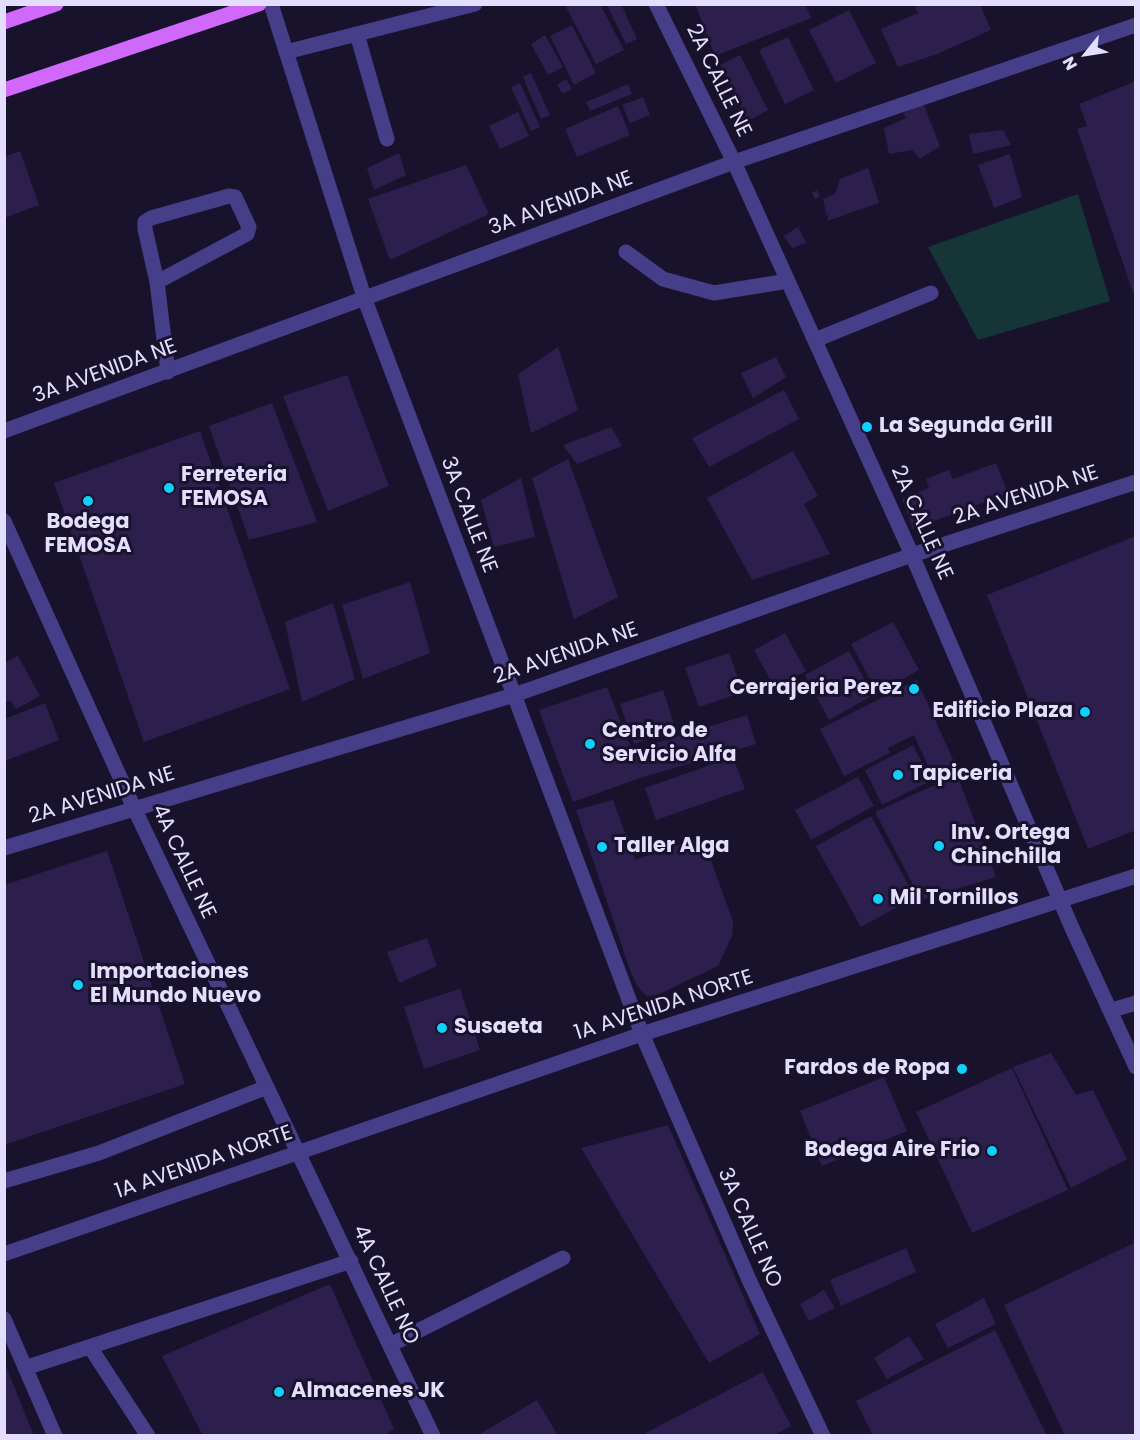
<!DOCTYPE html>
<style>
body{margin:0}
#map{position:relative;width:1140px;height:1440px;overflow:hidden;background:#19122c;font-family:Poppins,sans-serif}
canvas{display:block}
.frame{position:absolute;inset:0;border:6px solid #e4defe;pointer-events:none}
.north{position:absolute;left:1056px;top:24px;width:60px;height:60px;-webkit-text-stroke:4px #19122c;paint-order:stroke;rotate:240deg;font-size:16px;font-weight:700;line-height:24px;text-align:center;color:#e4defe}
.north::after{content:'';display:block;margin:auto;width:21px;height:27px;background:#e4defe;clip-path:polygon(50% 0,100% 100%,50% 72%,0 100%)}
</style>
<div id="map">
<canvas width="1140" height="1440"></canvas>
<div class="frame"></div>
<div class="north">N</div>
</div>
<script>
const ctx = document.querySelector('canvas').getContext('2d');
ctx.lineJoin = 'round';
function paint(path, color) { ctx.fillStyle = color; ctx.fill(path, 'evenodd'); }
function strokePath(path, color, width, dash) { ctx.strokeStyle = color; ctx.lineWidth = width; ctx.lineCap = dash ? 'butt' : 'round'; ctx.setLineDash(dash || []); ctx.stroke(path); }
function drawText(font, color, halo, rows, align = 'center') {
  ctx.font = font + ' Poppins,sans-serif'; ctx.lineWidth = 6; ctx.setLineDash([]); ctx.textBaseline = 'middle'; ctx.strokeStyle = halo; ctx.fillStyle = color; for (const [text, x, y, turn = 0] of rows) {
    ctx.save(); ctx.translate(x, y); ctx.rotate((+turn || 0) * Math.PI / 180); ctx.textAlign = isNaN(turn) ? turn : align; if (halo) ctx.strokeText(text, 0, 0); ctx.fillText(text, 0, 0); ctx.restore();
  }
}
const green = new Path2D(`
 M1078,194L1110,301L978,340L928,247Z`);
const building = new Path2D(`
 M570,4H600L624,50L596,64L566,7Z
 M621,4L637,39L626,44L607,5Z
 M695,4H805L811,18L715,56Z
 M920,4H980L991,30L937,54L898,67L881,29L918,13L915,7Z
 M849,10L876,63L836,83L809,30Z
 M572,25L596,73L574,85L550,36Z
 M545,35L563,67L548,75L531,44Z
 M788,37L814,90L785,104L759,50Z
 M740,55L768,110L748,121L720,65Z
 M531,73L550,115L541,119L523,77Z
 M566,79L572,89L563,94L557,85Z
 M1136,81V298H1135L1077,129L1087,126L1079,104Z
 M520,83L540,127L531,131L511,87Z
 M628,84L632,94L590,111L586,102Z
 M643,97L650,115L630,123L622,105Z
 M923,103L940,146L920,159L912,150L889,154L884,128L906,118L903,113Z
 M618,106L630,135L577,157L565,129Z
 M518,112L529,136L500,149L489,126Z
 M1003,130L1011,145L973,154L969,134Z
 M20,151L39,205L4,218V157Z
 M399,153L406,175L374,190L367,168Z
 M1010,154L1022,197L994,208L978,165Z
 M466,165L489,214L390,260L368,199Z
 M868,168L879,203L827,221L830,211L827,217L823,199L835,194L840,179Z
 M817,190L820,196L815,199L812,193Z
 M798,227L806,243L792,248L784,236Z
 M558,347L578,410L531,433L518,374Z
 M776,357L786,377L753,398L741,373Z
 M347,375L389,486L328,511L283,396Z
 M784,390L799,419L709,467L692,438Z
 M272,403L317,522L249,540L209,426Z
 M611,427L622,446L577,464L563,445Z
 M200,431L290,689L144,742L54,483Z
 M793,451L818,496L804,504L830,554L752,580L707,498Z
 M568,459L618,597L574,619L532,478Z
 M996,463L1008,493L913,529L902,499L929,488L926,479L949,470L953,479Z
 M521,478L535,537L494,547L481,500Z
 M1136,536V830L1088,849L987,595Z
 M410,582L430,653L363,679L342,605Z
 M333,603L355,679L302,702L285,622Z
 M893,622L919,670L877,693L851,644Z
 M785,633L806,671L775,688L754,650Z
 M849,651L873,695L829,720L805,675Z
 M729,653L743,692L699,707L685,668Z
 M18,656L40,696L16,709L10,700L4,703V663Z
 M917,680L956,766L933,777L914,735L888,748L890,753L844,776L820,729Z
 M607,687L639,769L633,750L747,715L756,744L643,777L573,802L539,710Z
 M663,690L676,730L634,744L620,704Z
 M45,703L59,740L5,761V719Z
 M913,745L931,781L882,805L865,770Z
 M733,757L745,789L656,820L645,788Z
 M957,775L996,877L921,900L875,812Z
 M858,777L874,806L811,840L795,810Z
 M613,800L635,860L702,836L733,921L732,936L718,966L657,995L647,996L637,986L630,970L576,810Z
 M871,816L915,897L861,927L816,846Z
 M107,851L185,1084L4,1145V885Z
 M427,938L437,966L399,983L387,952Z
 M460,989L480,1050L424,1069L404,1007Z
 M1051,1053L1076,1095L1093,1090L1127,1159L1071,1188L1013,1067Z
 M1012,1068L1068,1190L972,1233L916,1112Z
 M884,1077L907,1131L822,1166L800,1111Z
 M668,1125L760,1334L709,1363L581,1148Z
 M1136,1242V1436H1065L1004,1305Z
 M906,1248L916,1272L841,1306L830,1280Z
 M330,1284L394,1429L383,1436H203L162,1356Z
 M824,1290L835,1308L809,1321L800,1304Z
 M984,1298L996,1324L948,1348L935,1324Z
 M995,1330L1047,1436H873L856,1401Z
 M909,1336L924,1359L887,1379L874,1358Z
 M4,1364H5L34,1436H4Z
 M763,1372L791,1426L773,1436H640Z
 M537,1400L557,1434L481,1436L480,1434Z`);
const minor = new Path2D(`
 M271,4L365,300L642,1034L750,1282L823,1436
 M656,4L734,162L912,555L1072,928L1136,1067
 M357,34L387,139
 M286,52L475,4
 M626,252L663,279L714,293L788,281
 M157,282L145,229V222L151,218L229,196L235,197L249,227L247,234L157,282L168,372
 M815,340L931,293
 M4,431L734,162L1136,25
 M4,521L134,808L433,1436
 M4,848L514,695L912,555L1136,482
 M1112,1010L1136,1003
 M4,1181L99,1153L267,1087
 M4,1254L642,1034L1136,876
 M4,1319L55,1436
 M390,1345L563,1258
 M90,1347L148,1436
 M25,1368L351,1261`);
const major = new Path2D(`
 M4,22L56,4
 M4,90L259,4`);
const markers = [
 [867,427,6,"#0ed0fa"],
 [169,488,6,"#0ed0fa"],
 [88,501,6,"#0ed0fa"],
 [914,689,6,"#0ed0fa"],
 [1085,712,6,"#0ed0fa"],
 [590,744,6,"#0ed0fa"],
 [898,775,6,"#0ed0fa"],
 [939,846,6,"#0ed0fa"],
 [602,847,6,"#0ed0fa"],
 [878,899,6,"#0ed0fa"],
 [78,985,6,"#0ed0fa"],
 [442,1028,6,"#0ed0fa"],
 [962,1069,6,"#0ed0fa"],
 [992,1151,6,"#0ed0fa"],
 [279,1392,6,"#0ed0fa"]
];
const streetNames = [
 ["2A CALLE NE",718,81,64],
 ["3A AVENIDA NE",561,204,-20],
 ["3A AVENIDA NE",105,372,-20],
 ["2A AVENIDA NE",1026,496,-18],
 ["3A CALLE NE",468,515,69],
 ["2A CALLE NE",921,523,66],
 ["2A AVENIDA NE",566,654,-19],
 ["2A AVENIDA NE",102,796,-17],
 ["4A CALLE NE",183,862,65],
 ["1A AVENIDA NORTE",664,1006,-18],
 ["1A AVENIDA NORTE",204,1163,-19],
 ["3A CALLE NO",749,1228,66],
 ["4A CALLE NO",385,1285,65]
];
const poiNames = [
 ["La Segunda Grill",879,427],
 ["Ferreteria",181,476],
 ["FEMOSA",181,500],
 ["Bodega",88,523,"center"],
 ["FEMOSA",88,547,"center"],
 ["Cerrajeria Perez",902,689,"right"],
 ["Edificio Plaza",1073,712,"right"],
 ["Centro de",602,732],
 ["Servicio Alfa",602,756],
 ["Tapiceria",910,775],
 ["Inv. Ortega",951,834],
 ["Chinchilla",951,858],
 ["Taller Alga",614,847],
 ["Mil Tornillos",890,899],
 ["Importaciones",90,973],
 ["El Mundo Nuevo",90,997],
 ["Susaeta",454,1028],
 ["Fardos de Ropa",950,1069,"right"],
 ["Bodega Aire Frio",980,1151,"right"],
 ["Almacenes JK",291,1392]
];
paint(green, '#153536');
paint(building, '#2c1f4d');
strokePath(minor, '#473e8a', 15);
strokePath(major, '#d068fc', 15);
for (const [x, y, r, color] of markers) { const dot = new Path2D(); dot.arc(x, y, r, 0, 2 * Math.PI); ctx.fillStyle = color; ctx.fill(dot); strokePath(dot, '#19122c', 2); }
drawText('21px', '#e4defe', '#19122c', streetNames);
drawText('bold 21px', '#e4defe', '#19122c', poiNames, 'left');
</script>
